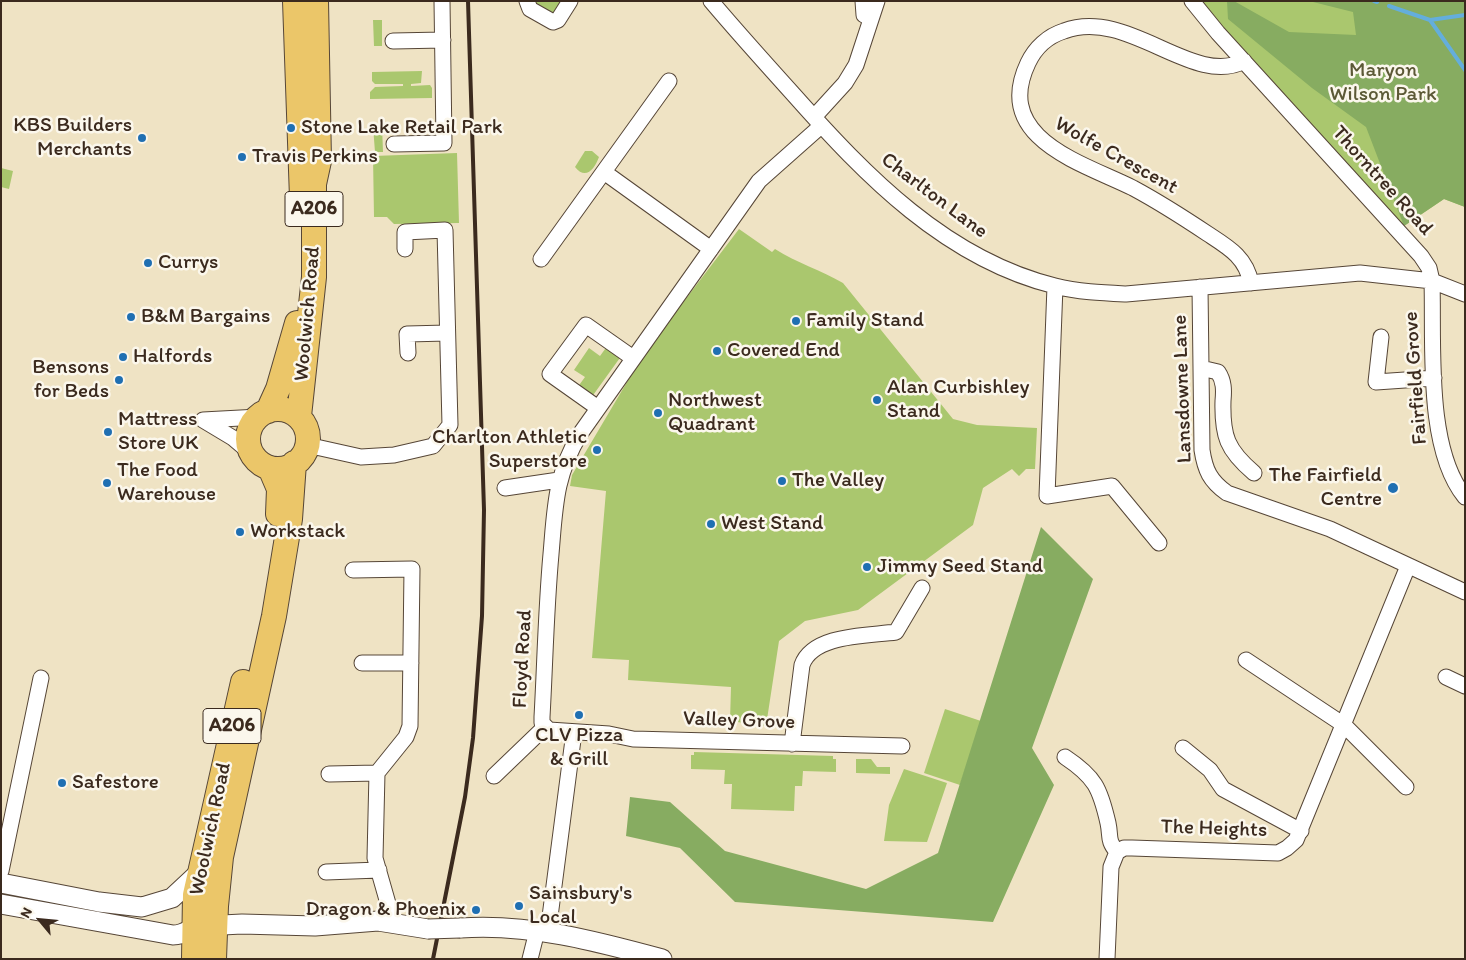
<!DOCTYPE html>
<style>
body{margin:0}
#map{position:relative;width:1466px;height:960px;overflow:hidden;background:#efe3c4;font-family:Itim,sans-serif}
canvas{display:block}
.frame{position:absolute;inset:0;border:2px solid #3b2a1e;pointer-events:none}
.north{position:absolute;left:15px;top:895px;width:50px;height:50px;-webkit-text-stroke:4px #fbf7ec;paint-order:stroke;rotate:298deg;font-size:14px;font-weight:700;line-height:20px;text-align:center;color:#3b2a1e}
.north::after{content:'';display:block;margin:auto;width:18px;height:22px;background:#3b2a1e;clip-path:polygon(50% 0,100% 100%,50% 72%,0 100%)}
</style>
<div id="map">
<canvas width="1466" height="960"></canvas>
<div class="frame"></div>
<div class="north">N</div>
</div>
<script>
const ctx = document.querySelector('canvas').getContext('2d');
ctx.lineJoin = 'round';
function paint(path, color) { ctx.fillStyle = color; ctx.fill(path, 'evenodd'); }
function strokePath(path, color, width, dash) { ctx.strokeStyle = color; ctx.lineWidth = width; ctx.lineCap = dash ? 'butt' : 'round'; ctx.setLineDash(dash || []); ctx.stroke(path); }
function drawText(font, color, halo, rows, align = 'center') {
  ctx.font = font + ' Itim,sans-serif'; ctx.lineWidth = 5; ctx.setLineDash([]); ctx.textBaseline = 'middle'; ctx.strokeStyle = halo; ctx.fillStyle = color; for (const [text, x, y, turn = 0] of rows) {
    ctx.save(); ctx.translate(x, y); ctx.rotate((+turn || 0) * Math.PI / 180); ctx.textAlign = isNaN(turn) ? turn : align; if (halo) ctx.strokeText(text, 0, 0); ctx.fillText(text, 0, 0); ctx.restore();
  }
}
const green = new Path2D(`
 M534,1H564L554,15L536,7Z
 M1201,1H1465V207L1444,199L1404,226L1224,30Z
 M373,20H382V46H374Z
 M422,71L421,83L411,84V86L430,85L432,88V98L370,99V92L375,87L403,86V84H375L372,81V72Z
 M382,125L383,152H375L373,126Z
 M585,151H592L599,157C595,168 586,181 575,167Z
 M457,153L459,223L394,224L387,217H374L373,156Z
 M1,168L13,171L9,189L1,187Z
 M739,229L772,252L775,249C797,263 821,270 843,283L953,419L977,425L1037,428L1035,469H1026L1019,476L1012,469L983,488L973,525L858,610L805,621L779,641L766,726L730,721L731,687L628,680L629,660L592,658L606,491L570,486L572,475L643,355Z
 M608,345L622,355L591,398L577,388L585,377L574,370L589,348L600,356Z
 M945,709L981,721L960,785L924,773Z
 M694,752L833,756V759H836V772L803,771L802,786H795L794,811L731,809L732,784H724L725,770L691,769V755H694Z
 M856,759H871L877,767H890V774L856,773Z
 M904,769L947,783L927,842L884,841L889,805Z`);
const forest = new Path2D(`
 M1227,1H1234L1289,32L1356,35L1353,12L1309,1H1465V207L1444,199L1404,226L1366,127L1312,88L1228,19Z
 M1041,527L1093,579L1032,748L1054,785L993,922L735,902L680,848L626,836L630,797L670,802L725,851L866,889L938,853Z`);
const stream = new Path2D(`
 M1374,1L1377,2
 M1389,6L1430,20L1465,70
 M1430,20L1465,15`);
const minor = new Path2D(`
 M527,1L530,9L553,22L558,20L570,1
 M711,1C738,33 766,64 794,95C866,176 946,259 1055,286C1078,292 1103,293 1126,294L1360,273L1432,281L1465,294
 M863,1L864,15L871,18
 M1192,1L1218,33L1421,256L1429,268L1432,281C1434,343 1425,448 1465,497
 M393,41L443,40
 M1244,61C1193,88 1128,7 1064,31C1048,36 1035,48 1028,63C992,139 1083,163 1133,188C1159,202 1184,218 1208,234C1228,247 1246,257 1251,283
 M814,117L845,83L856,65L877,1
 M821,126L759,181L580,434C555,475 555,508 551,554C546,609 545,663 542,717V723L549,730L609,734L633,739L902,746
 M394,144L444,143L442,1
 M604,172L711,249
 M541,259L669,81
 M1055,286L1047,496L1112,486L1159,543
 M1200,287L1202,450C1205,470 1210,481 1227,493L1330,529L1465,592
 M1381,337L1376,382L1434,378
 M408,353L407,334L447,333
 M1201,368L1218,372C1224,381 1224,390 1223,401C1222,436 1227,450 1254,473
 M598,408L550,374L586,325L633,358
 M203,420L233,438L253,455
 M203,420L259,417
 M307,445L361,457L394,455L433,446L450,425L445,230L405,232V249
 M505,488L559,480
 M353,570L412,569L410,726L406,737L377,773L375,858L389,907V922
 M1246,660L1344,725L1406,787
 M362,663H411
 M1446,677L1465,686
 M792,744L802,665C813,634 868,636 896,632L922,588
 M1183,748L1210,770L1223,789L1301,831
 M1065,757C1095,777 1100,788 1108,823C1111,837 1107,840 1117,852L1111,867L1107,959
 M329,774L377,773
 M494,776L545,727
 M1117,852L1124,848H1132L1278,853L1287,848L1296,840L1408,566
 M1,871L41,678
 M326,872L379,870
 M548,932L574,732
 M530,959L537,931`);
const tertiary = new Path2D(`
 M1,883L99,902L142,907L172,898L202,870
 M1,904L173,935C184,935 196,927 202,917
 M203,926L242,924L315,926L378,921L428,929
 M460,928C528,923 596,941 662,959`);
const primary = new Path2D(`
 M295,1L302,198
 M248 439a30 30 0 1 1 60 0a30 30 0 1 1-60 0Z
 M268,411L278,389L297,323
 M299,416L314,277V184L319,161L316,1
 M270,468L279,489L278,514
 M194,959L195,895L243,682
 M214,959L216,906L221,857L274,616L290,519L294,463`);
const rail = new Path2D(`
 M433,959L465,797L473,738L482,616L484,510L468,1`);
const tertiaryBridge = new Path2D(`
 M428,929L460,928`);
const markers = [
 [291,128,5,"#1f6fb2"],
 [142,138,5,"#1f6fb2"],
 [242,157,5,"#1f6fb2"],
 [148,263,5,"#1f6fb2"],
 [131,317,5,"#1f6fb2"],
 [796,321,5,"#1f6fb2"],
 [717,351,5,"#1f6fb2"],
 [123,357,5,"#1f6fb2"],
 [119,380,5,"#1f6fb2"],
 [877,400,5,"#1f6fb2"],
 [658,413,5,"#1f6fb2"],
 [108,432,5,"#1f6fb2"],
 [597,450,5,"#1f6fb2"],
 [782,481,5,"#1f6fb2"],
 [107,483,5,"#1f6fb2"],
 [1393,488,6,"#1f6fb2"],
 [711,524,5,"#1f6fb2"],
 [240,532,5,"#1f6fb2"],
 [867,567,5,"#1f6fb2"],
 [579,715,5,"#1f6fb2"],
 [62,783,5,"#1f6fb2"],
 [519,906,5,"#1f6fb2"],
 [476,910,5,"#1f6fb2"]
];
const shields = [
 [314,209,58],
 [232,726,58]
];
const shieldNames = [
 ["A206",314,209],
 ["A206",232,726]
];
const parkNames = [
 ["Maryon",1383,71],
 ["Wilson Park",1383,95]
];
const poiNames = [
 ["KBS Builders",132,126,"right"],
 ["Merchants",132,150,"right"],
 ["Stone Lake Retail Park",301,128],
 ["Travis Perkins",252,157],
 ["Currys",158,263],
 ["B&M Bargains",141,317],
 ["Family Stand",806,321],
 ["Covered End",727,351],
 ["Halfords",133,357],
 ["Bensons",109,368,"right"],
 ["for Beds",109,392,"right"],
 ["Alan Curbishley",887,388],
 ["Stand",887,412],
 ["Northwest",668,401],
 ["Quadrant",668,425],
 ["Mattress",118,420],
 ["Store UK",118,444],
 ["Charlton Athletic",587,438,"right"],
 ["Superstore",587,462,"right"],
 ["The Food",117,471],
 ["Warehouse",117,495],
 ["The Fairfield",1382,476,"right"],
 ["Centre",1382,500,"right"],
 ["The Valley",792,481],
 ["West Stand",721,524],
 ["Workstack",250,532],
 ["Jimmy Seed Stand",877,567],
 ["CLV Pizza",579,736,"center"],
 ["& Grill",579,760,"center"],
 ["Safestore",72,783],
 ["Sainsbury's",529,894],
 ["Local",529,918],
 ["Dragon & Phoenix",466,910,"right"]
];
const streetNames = [
 ["Wolfe Crescent",1116,156,29],
 ["Thorntree Road",1382,181,48],
 ["Charlton Lane",934,196,37],
 ["Woolwich Road",308,314,-85],
 ["Fairfield Grove",1416,378,-94],
 ["Lansdowne Lane",1183,389,-92],
 ["Floyd Road",523,659,-87],
 ["Valley Grove",739,721,2],
 ["Woolwich Road",211,829,-78],
 ["The Heights",1214,829,2]
];
paint(green, '#aac76e');
paint(forest, '#87ac61');
strokePath(stream, '#64aedc', 4);
strokePath(minor, '#564637', 17);
strokePath(tertiary, '#564637', 21);
strokePath(primary, '#564637', 26);
strokePath(minor, '#fff', 15);
strokePath(tertiary, '#fff', 19);
strokePath(primary, '#ebc669', 24);
strokePath(rail, '#3b2a1e', 4);
strokePath(tertiaryBridge, '#564637', 21, []);
strokePath(tertiaryBridge, '#fff', 19);
for (const [x, y, r, color] of markers) { const dot = new Path2D(); dot.arc(x, y, r, 0, 2 * Math.PI); ctx.fillStyle = color; ctx.fill(dot); strokePath(dot, '#fbf7ec', 2); }
for (const [x, y, w] of shields) { const box = new Path2D(); box.roundRect(x - w / 2, y - 17.5, w, 35, 4); ctx.fillStyle = '#fbf7ec'; ctx.fill(box); strokePath(box, '#3b2a1e', 1); }
drawText('bold 20px', '#3b2a1e', null, shieldNames);
drawText('21px', '#5c5936', '#fbf7ec', parkNames);
drawText('21px', '#3b2a1e', '#fbf7ec', poiNames, 'left');
drawText('21px', '#3b2a1e', '#fbf7ec', streetNames);
</script>
